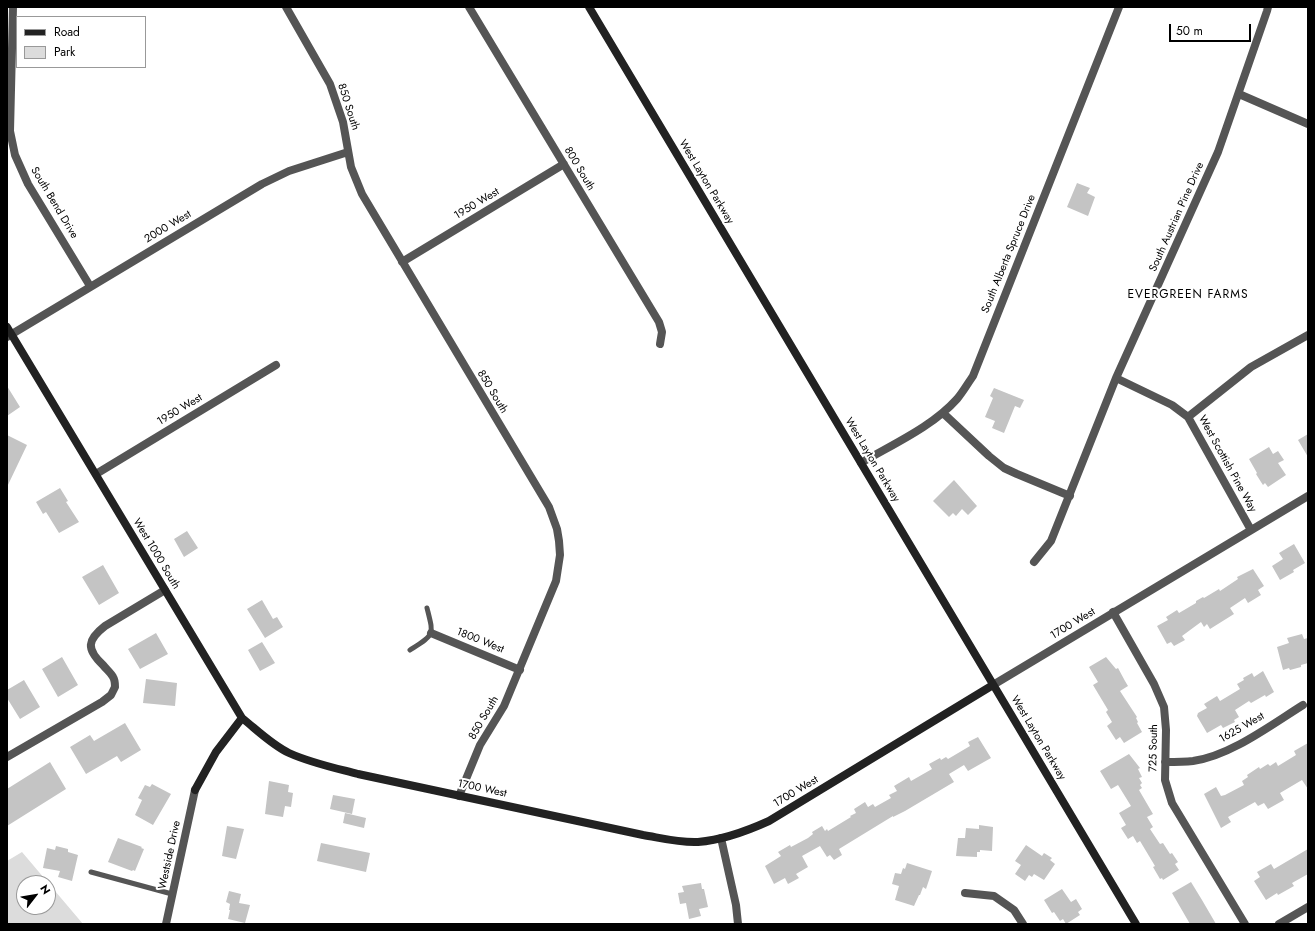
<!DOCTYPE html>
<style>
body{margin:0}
#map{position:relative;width:1315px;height:931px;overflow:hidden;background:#fff;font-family:Jost,sans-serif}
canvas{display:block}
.frame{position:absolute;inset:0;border:8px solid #000;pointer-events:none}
.legend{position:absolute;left:16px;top:16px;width:130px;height:52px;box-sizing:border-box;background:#fff;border:1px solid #999;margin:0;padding:5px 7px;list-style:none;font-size:12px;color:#000}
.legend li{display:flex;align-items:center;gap:8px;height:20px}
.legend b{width:20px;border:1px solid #999}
.north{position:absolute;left:16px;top:875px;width:40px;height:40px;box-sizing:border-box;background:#fff;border:1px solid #999;border-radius:50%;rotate:59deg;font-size:11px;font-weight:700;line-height:16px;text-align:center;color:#000}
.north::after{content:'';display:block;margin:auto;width:14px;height:18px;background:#000;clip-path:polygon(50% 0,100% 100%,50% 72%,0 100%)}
.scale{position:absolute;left:1169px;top:24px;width:82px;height:18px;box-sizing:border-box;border:2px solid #000;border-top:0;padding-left:5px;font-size:12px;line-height:14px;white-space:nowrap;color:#000;-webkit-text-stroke:3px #fff;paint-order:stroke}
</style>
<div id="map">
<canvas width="1315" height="931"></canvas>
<div class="frame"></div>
<ul class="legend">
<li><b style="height:5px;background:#222"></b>Road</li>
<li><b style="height:11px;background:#dcdcdc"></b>Park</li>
</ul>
<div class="north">N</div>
<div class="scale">50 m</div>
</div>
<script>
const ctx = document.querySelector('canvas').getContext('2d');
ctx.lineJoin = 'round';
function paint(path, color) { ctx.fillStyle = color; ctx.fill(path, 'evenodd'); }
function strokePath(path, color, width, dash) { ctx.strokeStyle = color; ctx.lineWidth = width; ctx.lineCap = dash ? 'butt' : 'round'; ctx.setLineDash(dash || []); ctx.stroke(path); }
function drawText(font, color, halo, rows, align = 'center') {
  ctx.font = font + ' Jost,sans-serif'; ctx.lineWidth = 4; ctx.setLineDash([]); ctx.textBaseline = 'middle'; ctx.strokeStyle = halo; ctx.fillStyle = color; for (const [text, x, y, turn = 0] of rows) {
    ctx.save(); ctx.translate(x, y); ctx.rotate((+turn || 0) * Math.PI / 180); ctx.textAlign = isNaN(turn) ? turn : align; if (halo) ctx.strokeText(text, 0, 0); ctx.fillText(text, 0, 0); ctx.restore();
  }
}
const green = new Path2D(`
 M22,852L83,924H7V861ZM24,883H48V907H24Z`);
const building = new Path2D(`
 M1077,183L1090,188L1087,193L1095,197L1088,216L1067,207Z
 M7,386L20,407L7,416Z
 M994,388L1024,400L1020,408L1015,406L1004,433L992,428L995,421L985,417L993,398L990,396Z
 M1308,434V457L1298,440Z
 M7,435L27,445L7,487Z
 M1269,447L1273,454L1278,451L1284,460L1278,463L1286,475L1268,487L1265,483L1263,485L1261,482L1256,474L1257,473L1249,459Z
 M954,480L977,506L968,515L962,509L956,516L953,513L949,517L933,501Z
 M60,488L68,501L66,502L79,522L59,533L46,512L43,514L36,502Z
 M187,531L198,548L184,557L174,539Z
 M1294,544L1305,563L1293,570L1294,572L1280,580L1272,566L1283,559L1279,553Z
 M103,565L119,593L99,605L82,577Z
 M1253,569L1264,586L1258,590L1261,595L1248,603L1245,598L1230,608L1234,614L1210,629L1207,624L1204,627L1201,622L1182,636L1185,640L1174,646L1171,642L1167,644L1157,626L1168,620L1166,617L1177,610L1179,613L1196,603V601L1203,597L1204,598L1219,589L1220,591L1238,579L1237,577Z
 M262,600L273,619L277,617L283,627L265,638L247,609Z
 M156,633L168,654L140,669L128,649Z
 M1302,634L1304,639L1308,638V663L1301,665V667L1290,670L1289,668L1283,670L1277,647L1289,643L1287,638Z
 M262,642L275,663L260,671L248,650Z
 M62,657L78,685L58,697L42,669Z
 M1106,657L1116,669L1118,668L1125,681L1128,686L1120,691L1137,717L1136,718L1138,722L1137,723L1142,732L1124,743L1120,737L1116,740L1107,726L1112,722L1106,712L1108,710L1093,685L1098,682L1089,667Z
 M1263,671L1274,692L1266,697L1265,695L1251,703L1249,701L1235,710L1239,717L1234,720L1235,722L1223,728L1221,725L1207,733L1197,716L1198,713L1207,708L1204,704L1217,696L1220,701L1240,689L1237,684L1244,680L1243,678L1252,673L1254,677Z
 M146,679L177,683L175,706L143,703Z
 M24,680L40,707L20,719L7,698V690Z
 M125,723L141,750L121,762L117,756L86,774L70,747L90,735L94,741Z
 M978,737L991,758L968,771L964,765L949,774L954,782L905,811L893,817V816L839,849L842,855L834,860L830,855L827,857L820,846L802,856L808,867L796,874L799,878L788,884L785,878L774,884L765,866L781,856L778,852L790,845L791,847L808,838L813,834L812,832L822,826L825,831L827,829L828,831L851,817L850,816L856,813L854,809L865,802L868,807L873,804L875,807L891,798L889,795L897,791L894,786L909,777L911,781L932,769L929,764L940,758L941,760L946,757L948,759L970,746L968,742Z
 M1308,743V789L1302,780L1280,793L1284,800L1268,809L1264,803L1258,806L1255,802L1228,817L1231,822L1221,828L1204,794L1216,787L1221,796L1225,795L1244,785L1242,781L1248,777L1247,775L1259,767L1260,769L1268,764L1270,766L1276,762L1278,766L1296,755L1294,751Z
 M1129,754L1140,768L1138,769L1142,777L1139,778L1142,783L1140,785L1142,788L1139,790L1153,814L1147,817L1153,827L1150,829L1160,844L1163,843L1170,854L1172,853L1178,862L1175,864L1179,870L1163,880L1162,878L1160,879L1153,867L1155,866L1140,841L1137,843L1133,836L1128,839L1121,828L1126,825L1119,813L1131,806L1118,785L1111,789L1100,771Z
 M50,762L66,789L7,826V789Z
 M269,781L289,785L288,792L293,793L291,807L285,806L283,817L265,814Z
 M152,784L171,794L153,825L135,815L142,800L138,798L145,785L150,787Z
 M333,795L355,799L352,814L330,809Z
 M345,813L366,818L364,828L343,823Z
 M979,825L993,827L992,851L980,850V852H977V857L956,856L958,838H965L966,828L979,829Z
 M227,826L244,829L236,859L222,856Z
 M118,838L142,847L141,848L144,849L135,871L133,870L132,871L108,862Z
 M321,843L370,853L366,872L317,861Z
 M1026,845L1042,856L1044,853L1052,858L1050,860L1055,864L1044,880L1034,874L1032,877L1029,875L1025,881L1015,874L1021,865L1015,861Z
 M56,846L68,849V852L78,855L72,881L58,877L60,871L43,868L47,848L55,850Z
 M1308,849V874L1292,883L1294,886L1278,895L1277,893L1266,900L1254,881L1260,877L1257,872L1271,864L1274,869Z
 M907,863L932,871L926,889L923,887L920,895H919L914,906L895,900L899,886L892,884L895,873L901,874L903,868L905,869Z
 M1191,882L1202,900L1216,924H1190L1172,893Z
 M701,883L702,889H704L708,907L699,909L701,916L689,919L686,903L680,904L678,893L684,892L682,886Z
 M1062,889L1071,902L1076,899L1082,909L1078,912L1080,915L1066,924L1063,919L1060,921L1054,912L1052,913L1044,900Z
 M229,891L241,894L239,903L250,905L245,923L228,919L230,910H229L230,904L226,902Z`);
const lane = new Path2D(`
 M410,650C435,634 434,636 427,608
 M91,872L172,894`);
const street = new Path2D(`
 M13,7L10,131L15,155L28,184L90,286
 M286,7L330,84L343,122L351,167L362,194L549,507L557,529L559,541L560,555L556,581L504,706L480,745L459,796
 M469,7L659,322L662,332L660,344
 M1239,94L1308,124
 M402,262L564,164
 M7,337L262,184L289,171L348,152
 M1116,378L1172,405L1188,417L1251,530
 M943,413L989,456L1004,468L1017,474L1070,496
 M1188,417L1251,367L1308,335
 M861,463C893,444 932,427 957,399C963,392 968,383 973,376L1119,7
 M96,474L276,365
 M1034,562L1051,541L1116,378L1218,152L1267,11L1268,7
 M1113,612L1154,684L1164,707L1166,730L1165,780L1172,803L1245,924
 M431,633L520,670
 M993,685L1308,496
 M7,757L102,702L111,695L115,687C115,684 115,680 113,677C111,673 106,669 103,665C86,649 87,640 105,626L165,590
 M1165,762C1174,762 1184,762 1193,761C1230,756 1271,725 1303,705
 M721,838L736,905L738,924
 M965,893L994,896L1014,910L1023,924
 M166,924L195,790
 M1279,924L1308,907`);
const secondary = new Path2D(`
 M589,7L1136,924
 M7,327L242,718C257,730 272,745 289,753C311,763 335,768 358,774L643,835C661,838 680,843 698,842C723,840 747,831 769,821L993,685
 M195,790L216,752L242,718`);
const streetNames = [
 ["850 South",348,107,72],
 ["800 South",579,169,59],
 ["West Layton Parkway",706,182,59],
 ["South Bend Drive",54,203,59],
 ["1950 West",477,204,-31],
 ["South Austrian Pine Drive",1177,217,-66],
 ["2000 West",168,227,-31],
 ["South Alberta Spruce Drive",1009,254,-68],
 ["850 South",492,392,59],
 ["1950 West",180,410,-31],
 ["West Layton Parkway",872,460,59],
 ["West Scottish Pine Way",1227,464,61],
 ["West 1000 South",156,554,59],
 ["1700 West",1073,624,-31],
 ["1800 West",480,641,22],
 ["850 South",484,718,-60],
 ["1625 West",1242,728,-30],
 ["West Layton Parkway",1038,738,59],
 ["725 South",1154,748,-89],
 ["1700 West",482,789,12],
 ["1700 West",796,792,-31],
 ["Westside Drive",170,855,-78]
];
const neighbourhoodNames = [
 ["EVERGREEN FARMS",1188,295]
];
paint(green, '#dcdcdc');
paint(building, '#c4c4c4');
strokePath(lane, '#555', 5);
strokePath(street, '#555', 8);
strokePath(secondary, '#222', 8);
drawText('11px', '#000', '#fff', streetNames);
ctx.letterSpacing = '1px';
drawText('12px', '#000', '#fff', neighbourhoodNames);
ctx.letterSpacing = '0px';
</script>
